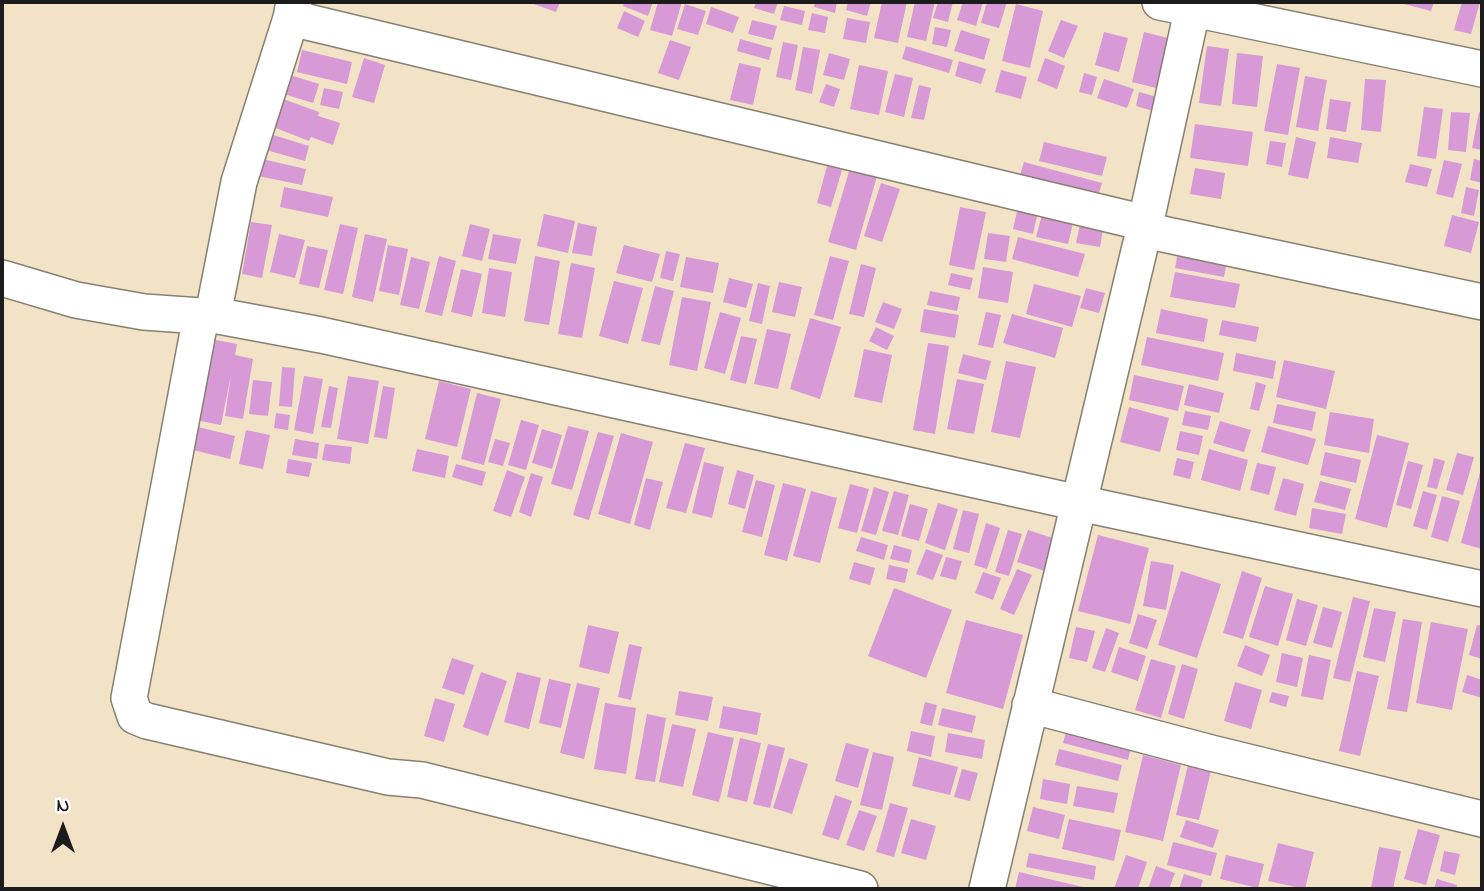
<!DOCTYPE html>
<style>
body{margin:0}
#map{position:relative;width:1484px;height:891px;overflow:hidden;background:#f2e3c7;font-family:"Indie Flower",sans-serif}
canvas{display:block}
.frame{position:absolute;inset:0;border:4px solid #1c1c1c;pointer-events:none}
.north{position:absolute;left:28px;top:793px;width:70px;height:70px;-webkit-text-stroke:5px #fff;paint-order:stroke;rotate:0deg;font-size:19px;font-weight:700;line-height:28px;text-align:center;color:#1c1c1c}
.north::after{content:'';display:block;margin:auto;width:24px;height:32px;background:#1c1c1c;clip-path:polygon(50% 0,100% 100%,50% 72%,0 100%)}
</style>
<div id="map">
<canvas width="1484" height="891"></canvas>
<div class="frame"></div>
<div class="north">N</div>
</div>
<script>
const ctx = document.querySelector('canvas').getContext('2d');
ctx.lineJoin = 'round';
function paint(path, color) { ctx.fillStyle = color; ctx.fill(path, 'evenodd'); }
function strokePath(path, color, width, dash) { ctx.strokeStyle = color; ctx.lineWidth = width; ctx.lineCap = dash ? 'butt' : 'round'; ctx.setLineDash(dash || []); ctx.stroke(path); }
const building = new Path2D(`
 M528,2H560L556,12Z
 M625,2H653L648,16L623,6Z
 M658,2H682L672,36L650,30Z
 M756,2H778L774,14L754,8Z
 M815,2H837L835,13L814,7Z
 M848,2H871L867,16L846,10Z
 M882,2H907L898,43L874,38Z
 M915,2H935L926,41L907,37Z
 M938,2H953L948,22L933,18Z
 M963,2H983L976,26L957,20Z
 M987,2H1007L999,28L981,23Z
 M1396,2H1434L1431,11Z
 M1462,2H1480L1471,34L1454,30Z
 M685,4L706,11L698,35L677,29Z
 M1016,4L1043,11L1030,68L1002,61Z
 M784,6L805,11L802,25L780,20Z
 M711,7L739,17L733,33L706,24Z
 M624,11L645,21L638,37L617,28Z
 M812,13L828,17L825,33L808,30Z
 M847,18L870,22L866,43L843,39Z
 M752,20L777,26L773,40L748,34Z
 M1061,20L1078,26L1064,58L1048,51Z
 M935,27L951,30L947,47L932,44Z
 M961,30L990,39L984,60L954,51Z
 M1104,32L1128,38L1119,72L1095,65Z
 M1144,32L1168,38L1156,88L1132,82Z
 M740,39L772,48L769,60L737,51Z
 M670,40L691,47L679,80L658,73Z
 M783,42L798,45L791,80L776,77Z
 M906,46L953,60L949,73L902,59Z
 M1207,46L1229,49L1221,106L1199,103Z
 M803,47L820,50L812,94L795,90Z
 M302,50L352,62L347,84L297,72Z
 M829,53L850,59L844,80L823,75Z
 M1237,53L1263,56L1257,107L1232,104Z
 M364,58L385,65L374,103L352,97Z
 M1045,58L1065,66L1057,89L1037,81Z
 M959,61L986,69L981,84L955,76Z
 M739,63L761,68L753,105L730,100Z
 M1277,64L1300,68L1288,135L1264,131Z
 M859,65L888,71L879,115L850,109Z
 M1001,70L1027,77L1021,99L995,92Z
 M1084,73L1097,77L1092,95L1079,92Z
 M895,74L913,78L904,117L885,112Z
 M290,75L319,84L313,103L284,94Z
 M1305,76L1327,80L1318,131L1296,127Z
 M1104,79L1134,89L1127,108L1097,98Z
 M1365,79L1386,80L1381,132L1361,130Z
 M826,84L840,89L834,107L819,102Z
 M919,85L931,88L924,120L911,118Z
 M324,88L343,92L339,109L320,105Z
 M1139,92L1157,97L1153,111L1136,106Z
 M278,97L319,112L318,116L340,123L333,145L311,137L309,141L268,125Z
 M1330,99L1351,102L1346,132L1326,129Z
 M1424,107L1443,109L1436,159L1417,156Z
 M1451,112L1470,113L1466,152L1448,150Z
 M1479,112L1482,113V150L1472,148Z
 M1195,124L1253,132L1248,166L1190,158Z
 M270,134L309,146L305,161L266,150Z
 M1296,137L1316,142L1308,179L1288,175Z
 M1330,137L1362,143L1358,163L1327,158Z
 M1270,141L1286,143L1282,167L1266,164Z
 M1044,142L1107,157L1102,176L1039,161Z
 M262,159L306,169L302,185L258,176Z
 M1474,159L1482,161V183L1470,180Z
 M1444,160L1462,164L1453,198L1436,194Z
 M1024,162L1102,183L1097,199L1019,178Z
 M1410,164L1432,169L1427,187L1405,182Z
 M827,166L842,170L831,207L817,203Z
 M850,168L877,176L856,250L828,242Z
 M1195,168L1225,173L1221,199L1190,194Z
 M881,183L900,189L882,242L864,236Z
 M284,187L333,197L328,217L280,207Z
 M1466,187L1479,190L1474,216L1461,213Z
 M1019,203L1039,208L1033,234L1013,229Z
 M960,207L986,212L974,270L949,265Z
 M1043,211L1074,219L1068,244L1036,237Z
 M544,214L575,221L568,253L537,246Z
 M1452,215L1479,222L1471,253L1444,246Z
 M251,222L272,225L262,278L242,274Z
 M578,223L597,227L592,256L572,253Z
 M340,224L358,228L343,294L324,290Z
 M470,224L490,229L482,261L462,256Z
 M1080,224L1103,229L1100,247L1076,243Z
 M988,233L1010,236L1006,262L984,259Z
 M279,234L305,240L295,278L270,272Z
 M365,234L387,239L373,302L352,297Z
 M493,234L521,239L516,264L488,259Z
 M1018,237L1085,254L1078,277L1012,259Z
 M388,245L408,249L399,295L379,291Z
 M624,245L660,254L652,282L616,273Z
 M307,246L328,250L319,288L299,284Z
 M666,251L680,254L673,281L660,278Z
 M1178,252L1227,261L1224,277L1175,268Z
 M439,256L456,261L442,316L425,312Z
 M535,256L560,261L549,325L524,321Z
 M830,256L849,261L833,320L814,315Z
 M411,257L430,262L419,309L400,305Z
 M686,257L719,263L713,293L680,287Z
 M571,263L595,268L582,338L558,334Z
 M861,264L876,268L864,317L849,314Z
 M983,267L1013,272L1008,303L978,298Z
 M489,268L512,272L505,317L482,313Z
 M461,269L482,274L472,317L451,312Z
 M1175,272L1240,284L1235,308L1170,297Z
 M951,273L973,278L970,290L948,285Z
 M729,278L753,284L746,308L723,302Z
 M614,281L643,288L628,344L599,336Z
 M779,282L802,287L795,317L772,312Z
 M758,283L770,286L762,324L749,321Z
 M1034,284L1081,296L1072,327L1026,314Z
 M655,286L674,291L660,345L641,341Z
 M1086,288L1105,293L1099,313L1080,308Z
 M930,291L960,297L957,311L927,305Z
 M682,297L711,302L697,371L669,365Z
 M883,302L902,309L894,329L875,322Z
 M924,309L959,315L955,338L920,332Z
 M1161,309L1208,319L1204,342L1156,333Z
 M720,312L741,318L725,374L704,368Z
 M986,312L1001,315L993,348L978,345Z
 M1012,314L1063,328L1055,358L1003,343Z
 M810,318L841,327L820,399L790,389Z
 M1222,320L1259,327L1256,342L1219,335Z
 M876,327L894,336L887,350L869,341Z
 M767,329L791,334L778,389L754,384Z
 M741,336L757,339L746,384L730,380Z
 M1147,337L1224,353L1218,381L1141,365Z
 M211,339L237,344L235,355L253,359L243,419L225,416L231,375L221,425L195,420Z
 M928,343L949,346L935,434L913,430Z
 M864,349L892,355L882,403L854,397Z
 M1236,353L1276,361L1273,379L1233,371Z
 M963,354L991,361L986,380L958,373Z
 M1284,360L1335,371L1326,409L1276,397Z
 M1006,361L1036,367L1020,438L991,432Z
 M282,367L295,368L292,407L279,406Z
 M1134,375L1184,386L1178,411L1129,400Z
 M304,376L323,379L313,434L294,430Z
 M348,376L379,381L368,444L337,439Z
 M957,379L984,384L974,434L947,429Z
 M253,380L272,382L268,416L249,414Z
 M439,381L471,389L457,447L425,439Z
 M1256,382L1266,385L1259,411L1250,409Z
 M1189,384L1224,393L1219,413L1184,405Z
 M329,386L338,388L331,428L321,427Z
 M383,386L395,388L387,439L374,437Z
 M477,393L501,399L484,465L461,459Z
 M1277,404L1316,412L1312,431L1273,423Z
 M1129,407L1169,418L1160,452L1120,442Z
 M1185,411L1211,416L1208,430L1182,425Z
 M1330,412L1374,419L1369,453L1324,445Z
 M276,413L290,415L288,430L274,428Z
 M521,420L539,425L526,470L508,465Z
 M1220,421L1251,430L1244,452L1213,443Z
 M568,426L589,431L572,490L551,484Z
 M1268,426L1316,439L1308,465L1261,452Z
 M198,427L235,436L230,459L193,450Z
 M542,429L562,435L552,469L532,463Z
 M246,430L270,435L263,469L239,464Z
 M1180,431L1203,436L1199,455L1176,450Z
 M598,432L614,436L589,520L573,515Z
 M621,433L653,442L630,524L598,514Z
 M1377,435L1409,443L1387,528L1355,519Z
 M295,439L319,443L317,459L292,455Z
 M495,439L510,443L503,466L488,462Z
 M685,443L705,448L686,513L666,508Z
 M325,444L352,447L350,464L322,460Z
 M417,449L449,456L445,478L412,471Z
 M1209,449L1248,460L1240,491L1201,480Z
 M1325,452L1361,460L1356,483L1320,475Z
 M1457,453L1474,457L1463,495L1446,490Z
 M1177,458L1194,462L1190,479L1173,475Z
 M1434,458L1445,461L1437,489L1427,487Z
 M288,459L312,463L309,477L286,473Z
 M1408,461L1423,465L1411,509L1396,505Z
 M704,462L724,467L712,518L692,513Z
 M1257,463L1276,467L1269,495L1250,490Z
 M456,464L486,472L482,486L452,477Z
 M1482,465V549L1461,543Z
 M507,470L525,477L511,517L493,511Z
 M737,470L754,475L745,509L728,504Z
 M531,473L543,477L531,517L519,512Z
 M646,478L663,482L650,530L634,525Z
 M1283,478L1304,484L1296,516L1274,510Z
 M756,480L775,485L762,537L742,532Z
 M1320,481L1351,489L1345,510L1314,502Z
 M783,483L806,489L787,561L764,555Z
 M850,484L869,489L857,533L838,528Z
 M874,487L889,492L876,535L861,531Z
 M811,491L837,498L820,563L793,556Z
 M894,491L909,495L898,535L882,531Z
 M1423,491L1437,495L1427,530L1413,526Z
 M1442,496L1460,501L1448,542L1431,537Z
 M938,503L958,509L945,550L925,543Z
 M910,504L928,509L919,541L901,536Z
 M1312,508L1346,514L1342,534L1309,528Z
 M963,510L979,514L969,553L953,549Z
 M986,523L1000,528L987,569L974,565Z
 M1008,530L1022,534L1009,576L995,572Z
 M1028,530L1059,540L1048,572L1017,562Z
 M1098,535L1149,548L1130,624L1078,611Z
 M861,537L888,545L884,560L856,551Z
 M894,545L912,550L909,563L890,559Z
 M926,549L943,555L933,580L916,574Z
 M946,557L962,561L956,580L940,576Z
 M1151,561L1174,565L1166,610L1143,606Z
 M854,562L875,568L870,585L849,579Z
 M889,565L908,569L905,583L886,579Z
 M1017,569L1032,575L1014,615L1000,609Z
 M1181,571L1221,584L1197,658L1158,645Z
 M1242,571L1262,578L1243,639L1223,633Z
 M983,572L1001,578L993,600L975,593Z
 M1265,586L1293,594L1278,646L1249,637Z
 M894,588L952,610L926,678L868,656Z
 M1353,597L1370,601L1350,682L1333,678Z
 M1297,599L1318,605L1306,646L1286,640Z
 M1323,607L1342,612L1332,648L1313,643Z
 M1374,608L1396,612L1385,662L1363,657Z
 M1138,614L1157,620L1147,649L1129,643Z
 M1403,619L1422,622L1407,712L1387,709Z
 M966,620L1023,635L1003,709L946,693Z
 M1431,622L1468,629L1452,710L1416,703Z
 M588,625L619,632L609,674L579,667Z
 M1477,625L1482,626V659L1469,655Z
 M1076,627L1095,631L1087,662L1069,658Z
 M1106,628L1119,633L1105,672L1092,668Z
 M629,644L642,647L631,700L618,697Z
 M1245,645L1270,655L1262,676L1237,666Z
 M1119,647L1146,656L1138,681L1111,672Z
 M1282,653L1303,658L1297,687L1276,682Z
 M1309,655L1331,660L1323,700L1301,696Z
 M452,658L474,665L464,695L442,688Z
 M1151,659L1176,666L1161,718L1135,710Z
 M1182,664L1198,669L1184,719L1168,714Z
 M1357,671L1379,676L1360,756L1339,751Z
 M481,672L507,681L488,736L463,727Z
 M517,672L541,678L529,729L504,722Z
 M1467,675L1482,680V698L1462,692Z
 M549,679L571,684L561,728L539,723Z
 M1235,682L1262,690L1251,729L1224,721Z
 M577,683L600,688L584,759L560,753Z
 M679,691L713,697L708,721L675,715Z
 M1272,692L1289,696L1286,707L1269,702Z
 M435,698L455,704L444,742L424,736Z
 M925,702L937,705L932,726L920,723Z
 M605,703L636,708L626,774L594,769Z
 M723,706L761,713L757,735L719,728Z
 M942,708L976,716L972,733L938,725Z
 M647,714L666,718L655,782L635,779Z
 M672,724L696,729L683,787L659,782Z
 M1068,724L1133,740L1128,760L1063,743Z
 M911,731L935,736L931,757L907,751Z
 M708,732L734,738L719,802L692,795Z
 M948,733L985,740L982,759L945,752Z
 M740,738L761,743L747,802L727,797Z
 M846,743L869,749L858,788L835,781Z
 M768,744L785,748L770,808L753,804Z
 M1059,749L1122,765L1118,781L1055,765Z
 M873,752L894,757L882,810L860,805Z
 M1143,755L1181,765L1163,841L1125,832Z
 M919,757L958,767L950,795L912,786Z
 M789,758L808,764L792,814L773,808Z
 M1188,765L1211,771L1199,820L1176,815Z
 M962,769L978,773L970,801L954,797Z
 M1043,779L1070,784L1067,804L1040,799Z
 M1077,786L1118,793L1114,813L1073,806Z
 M835,795L852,801L839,840L822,835Z
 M890,803L908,808L894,857L876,852Z
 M1033,807L1065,815L1059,839L1027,831Z
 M859,810L877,816L864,851L846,845Z
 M911,819L936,826L926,860L901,853Z
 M1069,819L1121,830L1114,861L1062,849Z
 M1186,820L1219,830L1213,848L1180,837Z
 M1418,829L1440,835L1426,885L1404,879Z
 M1173,842L1217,853L1211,876L1167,865Z
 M1278,843L1314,852L1305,889L1268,881Z
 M1379,847L1401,851L1393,889L1371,888Z
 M1444,851L1460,854L1455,875L1440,871Z
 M1029,853L1096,866L1094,880L1026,867Z
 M1126,855L1147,862L1138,889H1114Z
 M1226,855L1264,864L1258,888L1220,879Z
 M1156,866L1175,873L1169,889H1148Z
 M1019,872L1087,888L1086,889H1015Z
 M1184,874L1203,880L1200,889H1179Z
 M1437,879L1457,885L1456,889H1434Z`);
const minor = new Path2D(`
 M294,2L291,18L239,182L213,315L321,335L1079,503L1482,589
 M1160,2L1482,69
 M291,18L1145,223
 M1144,230L1482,302
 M2,278L76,300L144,312L201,316
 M213,315L201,316L129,698L135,716L147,721L388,777L422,780L860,889
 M1030,705L1211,753L1482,819
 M987,889L1144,230L1194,2`);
paint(building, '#d79ad7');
strokePath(minor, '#878072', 38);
strokePath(minor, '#fff', 35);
</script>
